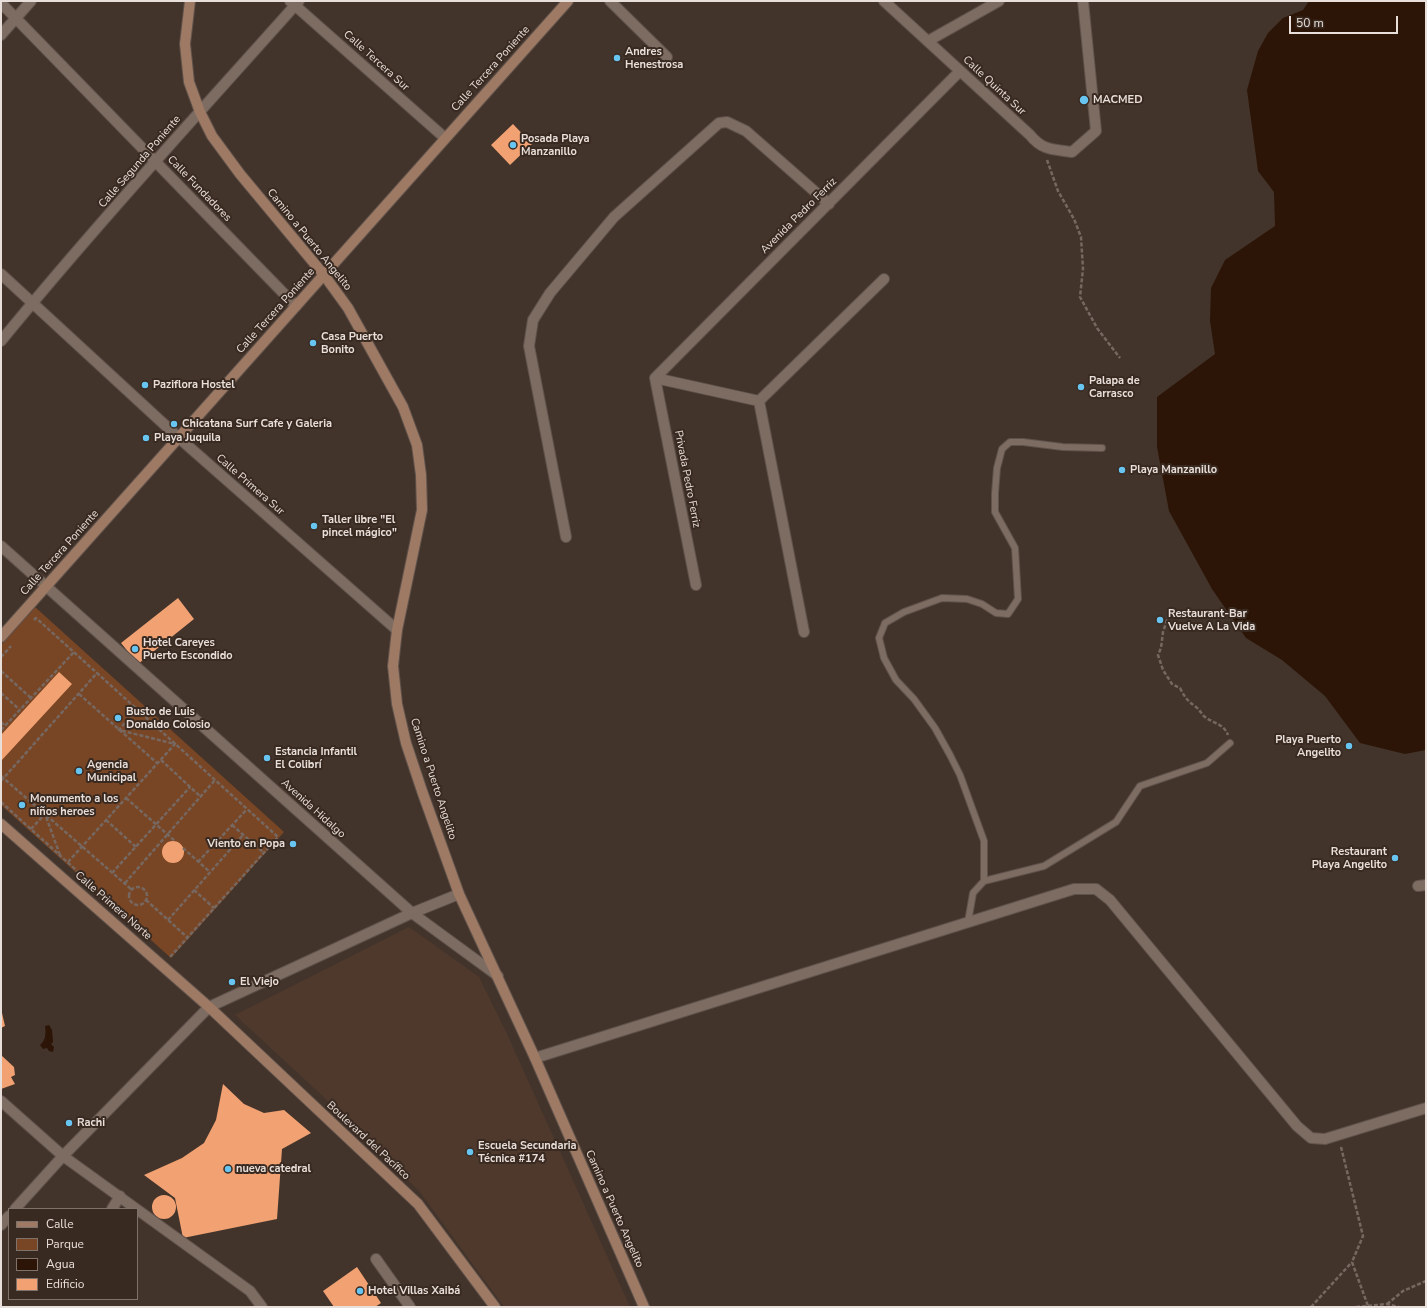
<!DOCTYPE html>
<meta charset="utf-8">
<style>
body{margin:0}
#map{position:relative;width:1427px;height:1308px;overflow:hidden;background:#43342b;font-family:"Nunito Sans",sans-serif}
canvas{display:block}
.frame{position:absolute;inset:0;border:2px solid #e9dfda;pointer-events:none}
.legend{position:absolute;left:8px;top:1208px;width:130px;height:92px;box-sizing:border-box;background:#392a21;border:1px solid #7f726b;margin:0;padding:5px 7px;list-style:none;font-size:12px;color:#e9dfda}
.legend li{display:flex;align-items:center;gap:8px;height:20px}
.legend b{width:20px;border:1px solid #7f726b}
.scale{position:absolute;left:1289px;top:16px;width:109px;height:18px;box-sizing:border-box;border:2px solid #e9dfda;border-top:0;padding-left:5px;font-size:12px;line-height:14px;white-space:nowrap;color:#e9dfda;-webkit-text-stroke:3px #392a21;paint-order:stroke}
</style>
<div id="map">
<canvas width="1427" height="1308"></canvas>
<div class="frame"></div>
<ul class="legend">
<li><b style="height:5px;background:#9e7a64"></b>Calle</li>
<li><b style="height:11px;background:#794625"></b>Parque</li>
<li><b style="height:11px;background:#2c1506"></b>Agua</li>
<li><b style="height:11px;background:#f1a172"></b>Edificio</li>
</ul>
<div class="scale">50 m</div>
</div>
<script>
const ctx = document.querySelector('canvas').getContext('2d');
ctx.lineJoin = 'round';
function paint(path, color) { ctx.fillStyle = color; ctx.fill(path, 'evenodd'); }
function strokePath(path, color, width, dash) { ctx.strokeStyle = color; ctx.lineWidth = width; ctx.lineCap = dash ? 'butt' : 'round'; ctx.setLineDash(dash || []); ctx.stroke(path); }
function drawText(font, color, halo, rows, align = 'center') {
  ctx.font = font + ' "Nunito Sans",sans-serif'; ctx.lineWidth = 4; ctx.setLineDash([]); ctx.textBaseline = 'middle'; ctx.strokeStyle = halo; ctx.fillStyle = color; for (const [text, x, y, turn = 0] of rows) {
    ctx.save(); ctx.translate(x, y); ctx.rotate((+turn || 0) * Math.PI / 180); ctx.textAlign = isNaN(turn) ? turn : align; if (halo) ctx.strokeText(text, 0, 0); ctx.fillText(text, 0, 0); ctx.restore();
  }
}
const built = new Path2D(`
 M409,927L479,977L507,1034L630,1307H504L420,1192L341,1113L235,1015Z`);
const green = new Path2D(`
 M35,607L284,832L171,958L1,805V645Z`);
const water = new Path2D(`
 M1309,1H1426V750L1405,754L1360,743L1325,696L1282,660L1246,638L1212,589L1169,511L1157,447V397L1215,354L1210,321L1211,288L1225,260L1275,226L1274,192L1258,171L1247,90L1258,51L1268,33L1283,18L1303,10Z
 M49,1025L52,1030L53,1042L51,1044L54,1047L53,1052L49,1051L47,1048L43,1049L40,1045C46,1040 46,1033 45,1026Z`);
const building = new Path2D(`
 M513,124L532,144L510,165L491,145Z
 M178,598L194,619L138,664L121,643Z
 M59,672L72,684L1,761V735Z
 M162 852a11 11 0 1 1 22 0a11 11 0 1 1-22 0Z
 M2,1013L5,1026L1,1028V1014Z
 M1,1055L14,1067L15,1075L11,1077L15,1084L1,1089Z
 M223,1084L244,1104L264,1113L284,1110L311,1133L282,1149L277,1219L183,1238L175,1198L144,1175L182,1158L204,1143L216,1120Z
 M152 1207a12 12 0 1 1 24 0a12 12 0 1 1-24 0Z
 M357,1267L381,1303L375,1307H334L323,1291Z`);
const path = new Path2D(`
 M1047,160L1058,191L1074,219L1081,237L1083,269L1080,297L1097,328L1120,358
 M1169,614L1163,632L1161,648L1158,655L1163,670L1172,684L1180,688C1185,698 1188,701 1196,707C1200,710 1202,715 1205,717C1213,723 1224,724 1228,735
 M34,620L36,618L97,673
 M1,657L11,646
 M1,671L31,698
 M1,693L20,710
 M79,694L157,763
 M1,722L5,726
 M1,730L74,652
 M161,760L201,797
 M1,776L131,889
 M1,781L97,673L278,837L171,956L170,955
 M126,798L175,841
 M1,802L128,917
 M106,820L136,847
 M232,825L263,852
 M31,829L45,814L60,855
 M219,839L231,850
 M183,848L210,872
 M68,862L175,744L119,730L137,709
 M198,862L247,809
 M112,873L190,787
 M125,883L215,780
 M129 896a9 9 0 1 1 18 0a9 9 0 1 1-18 0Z
 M194,890L214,908
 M146,900L188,938
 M168,920L243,835
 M1341,1147L1363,1236L1352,1262L1368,1306
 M1387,1304L1403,1291L1426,1281
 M1311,1307L1352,1262
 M1356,1307L1387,1304L1399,1307`);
const lane = new Path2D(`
 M984,881V841L960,775L950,755L935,728L914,699L896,680L884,658L879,638L885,623L904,612L942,598L967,599L982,604L996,613L1008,614L1018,599L1015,548L995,512V493L997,468L1002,449L1010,442H1023L1063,447L1102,448
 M968,922L973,893L984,881L1044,866L1116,822L1140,786L1207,763L1230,743`);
const street = new Path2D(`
 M290,1L445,138
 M610,1L667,57
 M884,1L1030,135C1043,151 1053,149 1072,152L1096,131L1083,1
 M1,3L296,306
 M1,35L31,1
 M928,41L999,1
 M1,274L179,438L397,630
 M1,341C97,224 199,113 299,1
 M655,378L960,71
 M655,378L696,585
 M655,378L759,401
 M759,401L804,632
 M759,401L884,279
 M566,537L529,346L533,320L550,293L614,217L719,123L727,122L746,131L829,204
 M1,546L412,913L498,976
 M1418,886L1426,885
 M535,1058L1074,889H1096L1110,900L1297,1126L1311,1138L1325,1139L1426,1108
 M1,1101L63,1156L250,1291L262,1307
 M15,1209L63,1156L209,1007L412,913L459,894
 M112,1209L120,1196
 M1,1225L9,1216
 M376,1259L410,1307`);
const secondary = new Path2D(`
 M190,1L185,44L189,82L200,112L212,136L240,174L324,275L348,308L403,407L417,445L421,475L422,510L397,630L393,666L397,704L406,743L422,791L459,894L535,1058L644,1307
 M1,637L568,1
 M1,824L209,1007L418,1204L495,1307`);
const markers = [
 [617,58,4,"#68c4f0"],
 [1084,100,5,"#68c4f0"],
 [513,145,4,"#68c4f0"],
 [313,343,4,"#68c4f0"],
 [145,385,4,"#68c4f0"],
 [1081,387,4,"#68c4f0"],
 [174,424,4,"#68c4f0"],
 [146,438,4,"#68c4f0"],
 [1122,470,4,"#68c4f0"],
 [314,526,4,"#68c4f0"],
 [1160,620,4,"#68c4f0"],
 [135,649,4,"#68c4f0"],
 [118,718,4,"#68c4f0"],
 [1349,746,4,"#68c4f0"],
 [267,758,4,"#68c4f0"],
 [79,771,4,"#68c4f0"],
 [22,805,4,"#68c4f0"],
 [293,844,4,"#68c4f0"],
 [1395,858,4,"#68c4f0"],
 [232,982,4,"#68c4f0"],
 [69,1123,4,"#68c4f0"],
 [470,1152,4,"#68c4f0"],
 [228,1169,4,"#68c4f0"],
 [360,1291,4,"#68c4f0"]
];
const poiNames = [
 ["Andres",625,52],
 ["Henestrosa",625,65],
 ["MACMED",1093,100],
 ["Posada Playa",521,139],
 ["Manzanillo",521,152],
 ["Casa Puerto",321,337],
 ["Bonito",321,350],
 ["Palapa de",1089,381],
 ["Carrasco",1089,394],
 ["Paziflora Hostel",153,385],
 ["Chicatana Surf Cafe y Galeria",182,424],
 ["Playa Juquila",154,438],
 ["Playa Manzanillo",1130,470],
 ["Taller libre \"El",322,520],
 ["pincel mágico\"",322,533],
 ["Restaurant-Bar",1168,614],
 ["Vuelve A La Vida",1168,627],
 ["Hotel Careyes",143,643],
 ["Puerto Escondido",143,656],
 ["Busto de Luis",126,712],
 ["Donaldo Colosio",126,725],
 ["Playa Puerto",1341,740,"right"],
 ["Angelito",1341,753,"right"],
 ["Estancia Infantil",275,752],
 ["El Colibrí",275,765],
 ["Agencia",87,765],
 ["Municipal",87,778],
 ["Monumento a los",30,799],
 ["niños heroes",30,812],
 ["Viento en Popa",285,844,"right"],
 ["Restaurant",1387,852,"right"],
 ["Playa Angelito",1387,865,"right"],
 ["El Viejo",240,982],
 ["Rachi",77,1123],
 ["Escuela Secundaria",478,1146],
 ["Técnica #174",478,1159],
 ["nueva catedral",236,1169],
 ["Hotel Villas Xaibá",368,1291]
];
const streetNames = [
 ["Calle Tercera Sur",376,61,42],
 ["Calle Tercera Poniente",491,69,-48],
 ["Calle Quinta Sur",994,86,43],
 ["Calle Segunda Poniente",140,162,-49],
 ["Calle Fundadores",199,189,46],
 ["Avenida Pedro Ferriz",799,216,-45],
 ["Camino a Puerto Angelito",309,240,51],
 ["Calle Tercera Poniente",276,311,-48],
 ["Privada Pedro Ferriz",687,479,79],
 ["Calle Primera Sur",250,485,41],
 ["Calle Tercera Poniente",60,553,-48],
 ["Camino a Puerto Angelito",433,779,72],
 ["Avenida Hidalgo",313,809,42],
 ["Calle Primera Norte",113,906,41],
 ["Boulevard del Pacífico",368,1141,43],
 ["Camino a Puerto Angelito",614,1209,66]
];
paint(built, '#4f392d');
paint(green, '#794625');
paint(water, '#2c1506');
paint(building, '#f1a172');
strokePath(lane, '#5f524b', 8);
strokePath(street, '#5f524b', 12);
strokePath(secondary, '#5f524b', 12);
strokePath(path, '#766861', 2.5, [4, 2]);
strokePath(lane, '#7d6c62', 6);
strokePath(street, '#7d6c62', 10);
strokePath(secondary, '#9e7a64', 10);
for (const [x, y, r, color] of markers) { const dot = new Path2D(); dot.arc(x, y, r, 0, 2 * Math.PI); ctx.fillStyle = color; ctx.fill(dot); strokePath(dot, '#392a21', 1.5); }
drawText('bold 11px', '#e9dfda', '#392a21', poiNames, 'left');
drawText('11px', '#e9dfda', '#392a21', streetNames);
</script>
